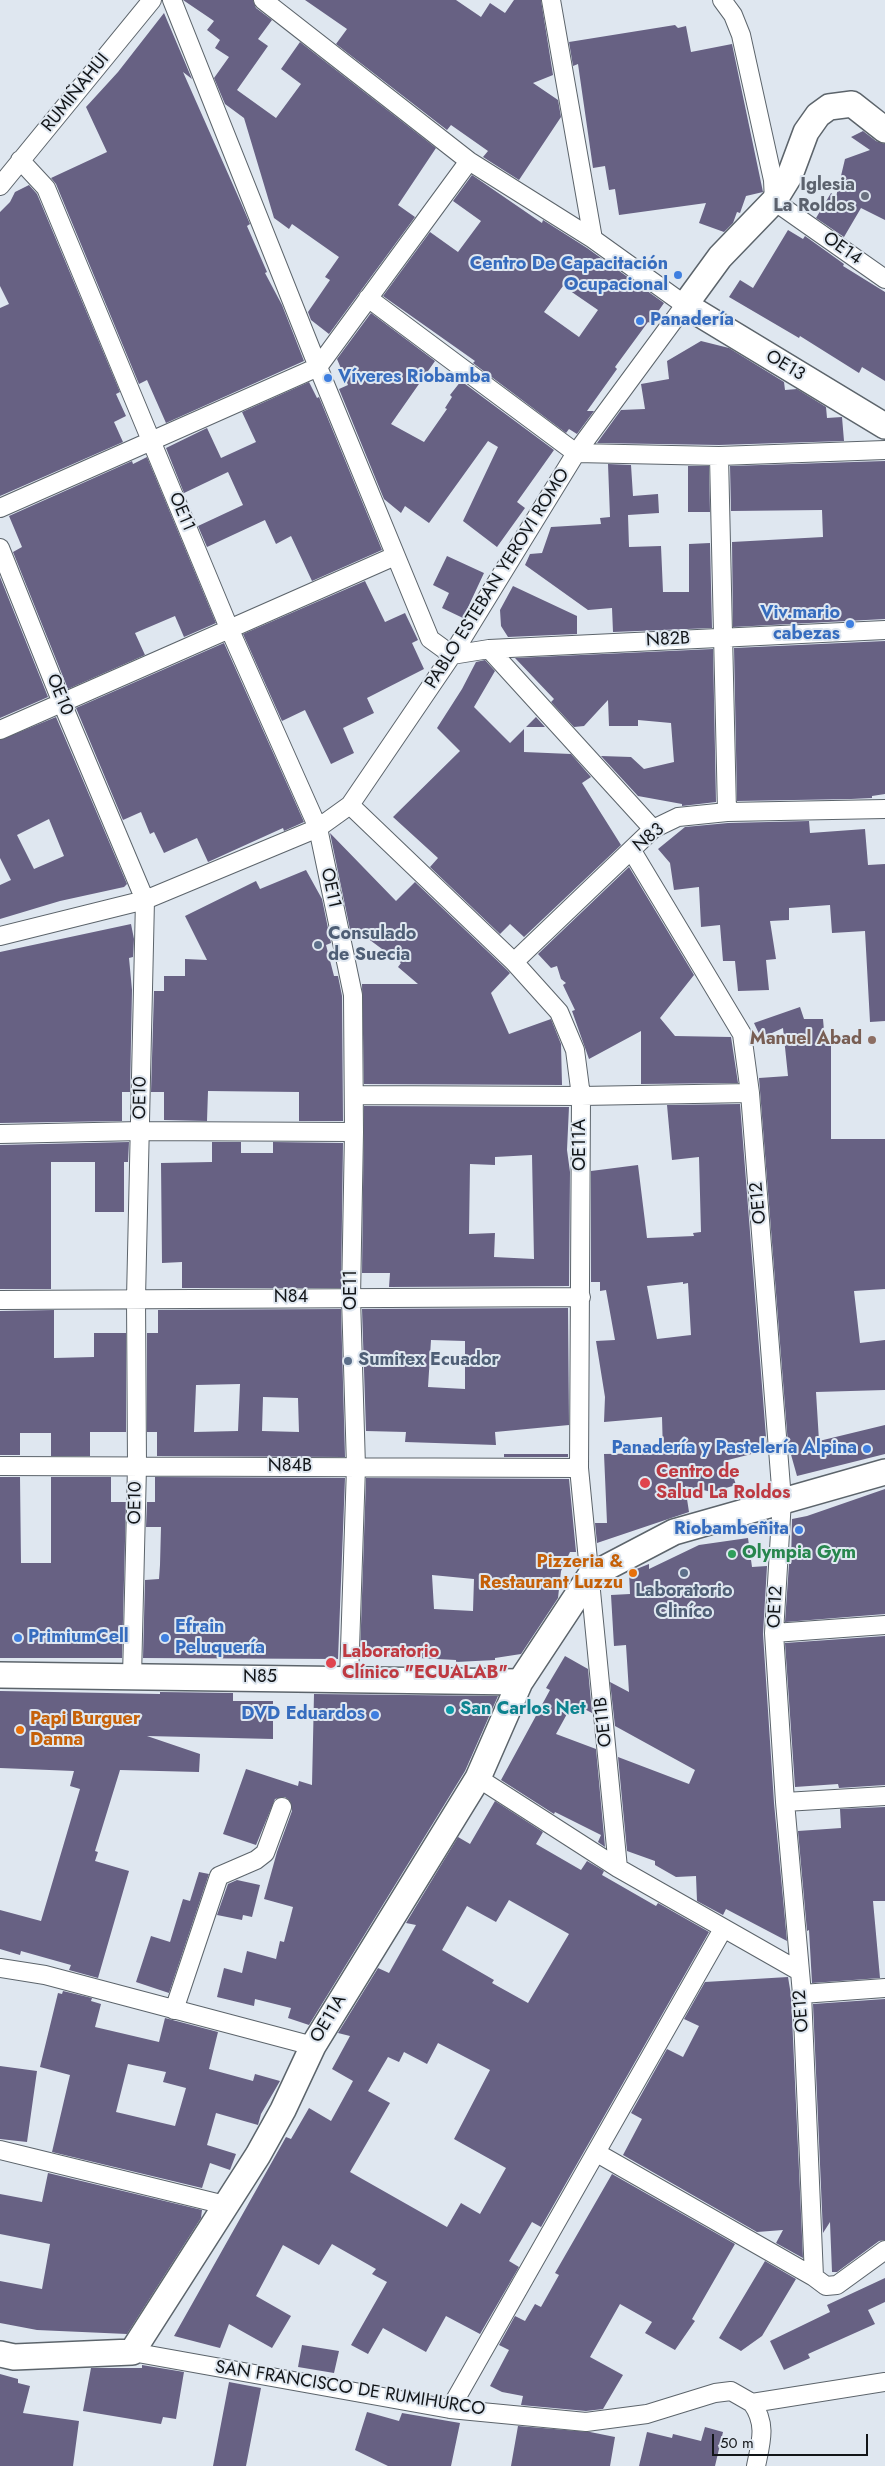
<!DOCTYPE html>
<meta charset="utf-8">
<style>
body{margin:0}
#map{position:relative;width:885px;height:2466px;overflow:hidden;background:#dfe7f0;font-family:Jost,sans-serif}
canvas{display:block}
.scale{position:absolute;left:712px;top:2434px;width:156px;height:22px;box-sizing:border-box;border:2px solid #121518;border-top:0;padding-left:6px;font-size:15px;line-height:18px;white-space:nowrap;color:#121518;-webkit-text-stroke:4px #dfe7f0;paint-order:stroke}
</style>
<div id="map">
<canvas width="885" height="2466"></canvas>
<div class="scale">50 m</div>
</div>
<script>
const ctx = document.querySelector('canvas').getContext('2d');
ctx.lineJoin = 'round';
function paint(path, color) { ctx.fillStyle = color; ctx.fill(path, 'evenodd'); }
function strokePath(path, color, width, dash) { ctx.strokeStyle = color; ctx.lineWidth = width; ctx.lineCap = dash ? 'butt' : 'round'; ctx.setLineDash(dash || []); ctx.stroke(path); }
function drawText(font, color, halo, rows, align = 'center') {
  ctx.font = font + ' Jost,sans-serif'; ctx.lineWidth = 4; ctx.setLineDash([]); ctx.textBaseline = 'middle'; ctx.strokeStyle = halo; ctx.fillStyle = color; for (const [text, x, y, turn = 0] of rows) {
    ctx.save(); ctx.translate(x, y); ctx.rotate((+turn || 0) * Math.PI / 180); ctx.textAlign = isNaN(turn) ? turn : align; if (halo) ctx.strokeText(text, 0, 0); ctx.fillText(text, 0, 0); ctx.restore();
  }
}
const building = new Path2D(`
 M183,0H253L256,8L272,20L258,39L268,46L237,90L276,118L301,84L281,69L300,42L436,148L398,205L415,217L329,334L311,320L308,312L330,280L325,277L339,257L292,224L289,229L274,218L244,118L225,104L214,78L229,57L215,48L220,40L207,30L214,21Z
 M305,0H456L481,17L490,3L505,13L514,0H541L553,75L533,83L558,100L561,117L519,180L483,157L488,151L451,125L447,130L336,44L347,29Z
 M164,13L192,79L183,72L241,203L250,224L247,226L267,272L265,273L282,305L304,361L166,423L147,380L139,384L56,184L51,178L107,152L86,107L118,72Z
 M675,25L678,28L686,26L691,52L732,44L763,192L746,196L740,213L737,212L733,223L724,232L699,223L706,203L619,215L615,189L609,190L605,166L593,168L578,64L573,66L569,42Z
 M863,131L876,141L885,144V220L861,208L844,237L816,218L831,193L836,197L845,159L870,150L851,137Z
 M472,175L542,223L543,220L587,248L664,303L650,323L648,322L615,367L617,369L587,411H594L577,434L569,429L566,433L473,363L475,361L383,296L430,232L458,252L481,221L453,201ZM563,286L598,310L579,337L544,312Z
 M29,185L37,194L120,392L116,394L126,416L114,422L123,442L0,496V308L9,304L0,286V212L10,202L15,192Z
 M788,230L803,239L805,236L844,264L843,266L885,292V381L862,367L859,373L800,336L799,338L729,297L740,280L753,288Z
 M371,313L435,361L391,424L424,442L447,409L445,408L452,397L450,395L461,381L554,450L517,502L525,508L497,547L463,521L498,447L488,441L429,523L405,506L401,513L384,499L339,389L348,385L337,359Z
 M701,341L729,348L784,382L785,390L797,389L826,407L827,418L842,417L844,441L719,445L597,443L621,410L645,409L641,384L669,379L667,361Z
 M309,382L317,398L319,397L382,550L312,581L291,536L276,544L265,520L207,547L198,526L243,505L228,472L184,493L166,448L207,428L221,458L256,442L242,412Z
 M147,457L216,623L184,637L175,616L135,633L145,655L68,689L13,552L22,547L9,516L132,461L133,464Z
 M885,461V619L733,627L732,542L823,537L822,510L731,511L730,466Z
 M608,464L631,465L633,496L658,494L659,513L628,515L629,547L661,546L663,592H689V544L710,543L712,628L613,632L612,608L588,610L525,565L530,554L542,553L551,527L601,524L600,518L610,517Z
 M688,466H709L710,512H688Z
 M447,556L484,573L463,618L442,608L449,593L433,585Z
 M0,577L48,697L0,718Z
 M365,581L385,622L405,613L418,640L412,643L424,669L367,698L374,713L343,728L354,753L331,764L305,710L282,721L243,634Z
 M513,586L577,616V634L508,637L501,626L500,610Z
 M885,641V794L872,796V798L851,799L737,801L734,648Z
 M224,643L304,822L284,831L283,828L208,862L197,838L164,853L154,832L150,834L141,812L123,820L76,708Z
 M713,649L716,802L682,806V804L638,796L601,756L631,757L644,769L674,762L671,723L638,720V726H609L608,700L584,726L574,727L551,702L554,699L515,658Z
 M485,660L495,671L474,707L510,743L524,729V752L571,754L591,777L582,783L621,845L524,937L510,924L500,934L430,867L438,858L393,817L460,751L437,728L462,689L476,662Z
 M56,717L127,884L124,887L60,901L0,919V885L11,880L0,858V740ZM49,819L64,856L34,869L17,835Z
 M536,717L545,727H526Z
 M809,821L810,833L865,829L868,865L885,864V1021L870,1022L865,931L832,933L830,905L789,908V920L770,921L776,959L766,960L769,990L738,991L735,961H723L720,925L701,927L699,887L674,890L670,863L658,849L685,827L728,823Z
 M330,833L396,901L415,882L506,969L510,973L491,993L509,1034L551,1019L561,1044L562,1085L364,1084L362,984H418L398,967L401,963L359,932L352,939Z
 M629,867L694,975L660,1018L675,1036L731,1037L738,1083L641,1084V1031L589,1059L572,1011L575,1010L563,985L566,983L561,979L557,966L551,968L538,954Z
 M306,870L322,899L331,943L326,945L334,976H338L342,996L343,1121H299V1092L208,1091L207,1121L164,1120V1092H151L154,991H164V976H185V959L207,960L185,916L256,881L260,889Z
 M131,924L134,939L133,957L129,958L132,990L130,1092H122V1121L0,1123V952Z
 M800,1007L804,1019H823L825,1042H831V1139H885V1289L854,1291L860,1343L885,1340V1390L816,1392L819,1441L885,1425V1454L797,1476L788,1444L759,1078L788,1076L783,1028L761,1038L754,1023Z
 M740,1104L767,1450L728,1460L736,1485L712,1492L685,1486L689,1512L597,1543L595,1523H607L604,1454L663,1453L662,1417L604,1422L605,1397L596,1341L615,1340L606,1290L600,1291V1282H591V1171L638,1165L647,1238L694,1236L693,1233L701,1232L699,1157L672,1160L667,1105ZM683,1282V1284L688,1283L691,1335L657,1339L647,1286Z
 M364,1106L569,1107L567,1150L570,1172L569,1286L389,1287L390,1273H362ZM532,1155L534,1259L494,1257L495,1233L469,1234L470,1164L495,1165V1157Z
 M129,1142L128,1162H124V1212H95V1162H51V1289H0V1145Z
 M212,1142H241V1153H273V1142L343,1143L341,1288H182V1262L162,1263L161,1163L212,1162Z
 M568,1308L569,1425L495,1432L496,1445L405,1442L406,1432L366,1431L362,1309ZM431,1340L465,1341V1389L428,1387Z
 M341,1309L345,1457L157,1456V1432H147V1333H158V1310ZM240,1384L238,1431L194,1432L196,1385ZM263,1397L298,1398L299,1432L262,1431Z
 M54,1310V1358L94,1357V1333H126V1432H90V1456H51V1433H20V1455H0V1311Z
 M504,1454H568V1457H504Z
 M0,1477H20L21,1563H51V1477H111V1502H126L122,1658H0Z
 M155,1477L345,1478L338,1659L143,1658L145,1580L159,1579L160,1565L161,1527H146L147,1502H155Z
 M366,1478L569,1479L576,1552H570L561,1571L558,1598L521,1654L495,1658V1660L456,1662V1660L360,1655ZM432,1575L474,1579L473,1611L434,1609Z
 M885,1489V1614L785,1622L789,1564H791L792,1519L807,1516Z
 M748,1538L752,1567L767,1566L763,1634L774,1803L787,1941L726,1909L723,1915L697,1901L696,1876L676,1877L655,1865V1861L627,1851L618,1757L689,1784L695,1770L615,1726L610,1682L629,1692L626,1645L614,1646L611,1595L630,1594L629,1572L649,1564V1569L699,1545Z
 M885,1636V1785L839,1788L838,1784L795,1787L785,1643Z
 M565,1656L588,1669L592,1713L573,1703L556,1734L596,1749L605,1847L598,1842L601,1835L555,1812L554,1814L501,1780L550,1690L546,1688Z
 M0,1691L160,1694V1692L233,1693V1701H273V1739L147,1736L200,1754L199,1772L120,1770L95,1851L98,1852L95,1861L129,1871L98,1978L69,1970L71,1965L21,1951L20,1955L0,1949V1910L41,1921L80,1789L70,1786L74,1771L0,1768Z
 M314,1694L498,1696L465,1771L309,2025L288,2018L291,2008L255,1999L254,2006L217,1997L224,1968L242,1973L247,1951L276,1959L280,1941L284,1942L293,1907L264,1899L277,1852L292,1811L290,1801L285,1797L275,1799L256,1845L223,1834L246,1769L298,1786L299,1781L312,1785Z
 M495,1801L543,1832L536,1844L581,1870L587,1861L604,1871L602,1875L656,1906L658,1903L709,1932L541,2227L532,2222L509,2261L519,2267L480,2334L446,2316L426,2352L383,2328L368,2354L351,2345L387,2282L372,2274L376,2269L332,2244L319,2265L283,2245L256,2296L291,2316L272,2348L229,2324L220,2348L174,2336L286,2137L291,2139L309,2108L331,2121L353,2081L332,2069L350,2036L338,2033L378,1968L389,1973L416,1925L406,1923L458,1837L470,1844ZM509,1900L569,1934L528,2003L492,1983L494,1980L442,1950L467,1906L496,1922ZM438,2043L490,2070L454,2139L506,2168L480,2214L461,2203L447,2227L350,2172L390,2103L368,2091L388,2057L399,2062L404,2052L427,2064Z
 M885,1807V1901H873L880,1978L812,1983L809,1930L807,1931L798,1831L841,1828L840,1809Z
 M199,1872L209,1874L169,1993L136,1982L151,1936L170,1942L183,1899L190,1901Z
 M237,1880L260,1885L252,1917L243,1915L242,1920L217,1915L228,1884Z
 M788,1977L791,1995L803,2258L776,2243L783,2230L757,2232L623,2155L642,2119L631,2113L667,2049L683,2057L699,2026L684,2019L705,1982Z
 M63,1991L92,1998L91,2001L101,2004L95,2027L159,2042L165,2018L218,2032L209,2069L253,2081L255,2074L280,2081L261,2114L258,2125L216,2113L207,2145L236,2154L230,2170L210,2163L202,2188L52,2152L70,2075L40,2067L58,1993L62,1994ZM128,2064L166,2072L163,2082L186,2088L175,2126L116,2112Z
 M885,1999V2240L879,2241L837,2272H832L830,2222L823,2233L813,2004Z
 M0,2066L37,2071L27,2142L0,2139Z
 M48,2173L202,2210L201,2218L127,2334L37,2330L0,2323V2281L42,2289L50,2244L0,2234V2194L42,2202Z
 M612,2174L735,2244L692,2319L695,2321L675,2350L645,2333L652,2322L620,2304L590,2357L623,2375L603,2409L586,2411L521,2405L523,2396L502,2392L490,2386L509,2350L499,2345L515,2316L525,2321L535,2304L541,2307L559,2275L555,2273Z
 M765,2261L796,2279L762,2336L741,2351L719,2338Z
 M885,2278V2302L868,2310L875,2324L808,2354L810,2358L784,2370L770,2341L830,2312L827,2305Z
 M302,2345L339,2351L334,2373L298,2367Z
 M142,2365L184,2372L176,2419L163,2417L161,2424L83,2411L91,2368H142Z
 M0,2374L18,2379V2383L30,2386L23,2413L79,2421L73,2466H0Z
 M229,2382L261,2388L246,2466H213Z
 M367,2412L399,2421L402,2413L460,2423L451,2466H388L355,2450Z
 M518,2426L590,2432L615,2437L610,2466H511Z
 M705,2427L723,2432L715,2466H639L647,2432L672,2438L673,2434L701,2441Z`);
const street = new Path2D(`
 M172,0L318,367L430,639L452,655L489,649L885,630
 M551,0L593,239
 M722,0L733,15L741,35L773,180L774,201L885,279
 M20,160L46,188L229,628L318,828L353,995L354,1132L351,1298L356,1467L349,1679
 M0,186L152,0
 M368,298L576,453L719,456L885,450
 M719,456L727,812
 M0,508L318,367L469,161
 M0,548L62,703L145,900L136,1298L137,1466L132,1677
 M489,649L653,829
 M0,730L395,556
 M350,805L514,962L559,1012L575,1050L581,1096L579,1468L618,1868
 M632,851L742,1034L750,1093L782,1500L774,1633L785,1802L802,1994L814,2277L826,2286L837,2285L885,2250
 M0,936L145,900L318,828L350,805L452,655L576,453L685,305L593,239L469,161L263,0
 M514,962L653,829L678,817L727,812L885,809
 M355,1095L581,1096L750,1093
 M0,1134L141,1131L354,1132
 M0,1300L581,1297
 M0,1466L579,1468
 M774,1633L885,1625
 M478,1778L618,1868L799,1971
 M785,1802L885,1796
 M0,1968L45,1975L313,2046
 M802,1994L885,1988
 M174,2010L219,1876L256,1860L265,1853L282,1807
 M0,2150L225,2205
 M597,2153L814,2277
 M132,2352L450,2409L586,2422L647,2414L715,2393L731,2391L752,2403L885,2382
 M752,2403C767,2424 761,2442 756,2466
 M450,2409L723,1929`);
const secondary = new Path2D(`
 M885,130L852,104L829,107L818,115L806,132L790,175L774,201L720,257L685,305L885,426
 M0,1675L520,1682
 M0,2354L14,2357L132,2352L258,2155L283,2110L313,2046L478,1778L520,1682L590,1576L674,1532L885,1472`);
const markers = [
 [865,196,5,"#6b7280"],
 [678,275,5,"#3f7fe0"],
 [640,321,5,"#3f7fe0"],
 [328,378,5,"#3f7fe0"],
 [850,624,5,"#3f7fe0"],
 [318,945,5,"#5c6f8a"],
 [872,1040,5,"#8d6e63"],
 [348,1361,5,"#5c6f8a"],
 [867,1449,5,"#3f7fe0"],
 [645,1483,6,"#e0444e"],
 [799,1530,5,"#3f7fe0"],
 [732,1554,5,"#2e9e5b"],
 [633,1573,5,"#e8710a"],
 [684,1573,5,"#5c6f8a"],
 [18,1638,5,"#3f7fe0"],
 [165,1638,5,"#3f7fe0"],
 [331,1663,6,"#e0444e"],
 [450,1710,5,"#0f9aa8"],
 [375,1715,5,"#3f7fe0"],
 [20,1730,5,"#e8710a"]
];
const streetNames = [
 ["RUMIÑAHUI",76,93,-51],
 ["OE14",842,249,35],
 ["OE13",785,366,31],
 ["OE11",181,512,67],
 ["PABLO ESTEBAN YEROVI ROMO",498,579,-58],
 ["N82B",668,640,-3],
 ["OE10",59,695,68],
 ["N83",649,838,-39],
 ["OE11",330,888,78],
 ["OE10",141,1098,-89],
 ["OE11A",581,1145,-90],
 ["OE12",759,1203,-95],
 ["OE11",352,1290,-90],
 ["N84",291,1298],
 ["N84B",290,1467],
 ["OE10",136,1503,-89],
 ["OE12",776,1607,-87],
 ["N85",260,1678],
 ["OE11B",604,1722,-96],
 ["OE12",802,2011,-94],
 ["OE11A",329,2019,-59],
 ["SAN FRANCISCO DE RUMIHURCO",350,2389,9]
];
const worshipNames = [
 ["Iglesia",855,186],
 ["La Roldos",855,207]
];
const shopNames = [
 ["Centro De Capacitación",668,265],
 ["Ocupacional",668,286],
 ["Panadería",650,321,"left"],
 ["Víveres Riobamba",338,378,"left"],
 ["Viv.mario",840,614],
 ["cabezas",840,635],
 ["Panadería y Pastelería Alpina",857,1449],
 ["Riobambeñita",789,1530],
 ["Efrain",175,1628,"left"],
 ["Peluquería",175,1649,"left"],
 ["PrimiumCell",28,1638,"left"],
 ["DVD Eduardos",365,1715]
];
const serviceNames = [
 ["Consulado",328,935],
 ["de Suecia",328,956],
 ["Sumitex Ecuador",358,1361],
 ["Laboratorio",684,1592,"center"],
 ["Cliníco",684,1613,"center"]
];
const educationNames = [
 ["Manuel Abad",862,1040]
];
const healthNames = [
 ["Centro de",656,1473],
 ["Salud La Roldos",656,1494],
 ["Laboratorio",342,1653],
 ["Clínico \"ECUALAB\"",342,1674]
];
const leisureNames = [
 ["Olympia Gym",742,1554]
];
const foodNames = [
 ["Pizzeria &",623,1563],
 ["Restaurant Luzzu",623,1584],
 ["Papi Burguer",30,1720,"left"],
 ["Danna",30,1741,"left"]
];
const cultureNames = [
 ["San Carlos Net",460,1710]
];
paint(building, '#676183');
strokePath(street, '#5c646b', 20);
strokePath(secondary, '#5c646b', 28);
strokePath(street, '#fff', 18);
strokePath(secondary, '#fff', 25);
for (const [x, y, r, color] of markers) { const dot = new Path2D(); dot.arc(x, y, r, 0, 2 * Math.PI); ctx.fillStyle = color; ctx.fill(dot); strokePath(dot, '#dfe7f0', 2); }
drawText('18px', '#121518', '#dfe7f0', streetNames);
drawText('bold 18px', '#5b616d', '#dfe7f0', worshipNames, 'right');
drawText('bold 18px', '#366cbe', '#dfe7f0', shopNames, 'right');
drawText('bold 18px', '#4e5e75', '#dfe7f0', serviceNames, 'left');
drawText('bold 18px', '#785e54', '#dfe7f0', educationNames, 'right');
drawText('bold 18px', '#be3a42', '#dfe7f0', healthNames, 'left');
drawText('bold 18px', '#27864d', '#dfe7f0', leisureNames, 'left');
drawText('bold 18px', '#c56008', '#dfe7f0', foodNames, 'right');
drawText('bold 18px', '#0d838f', '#dfe7f0', cultureNames, 'left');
</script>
